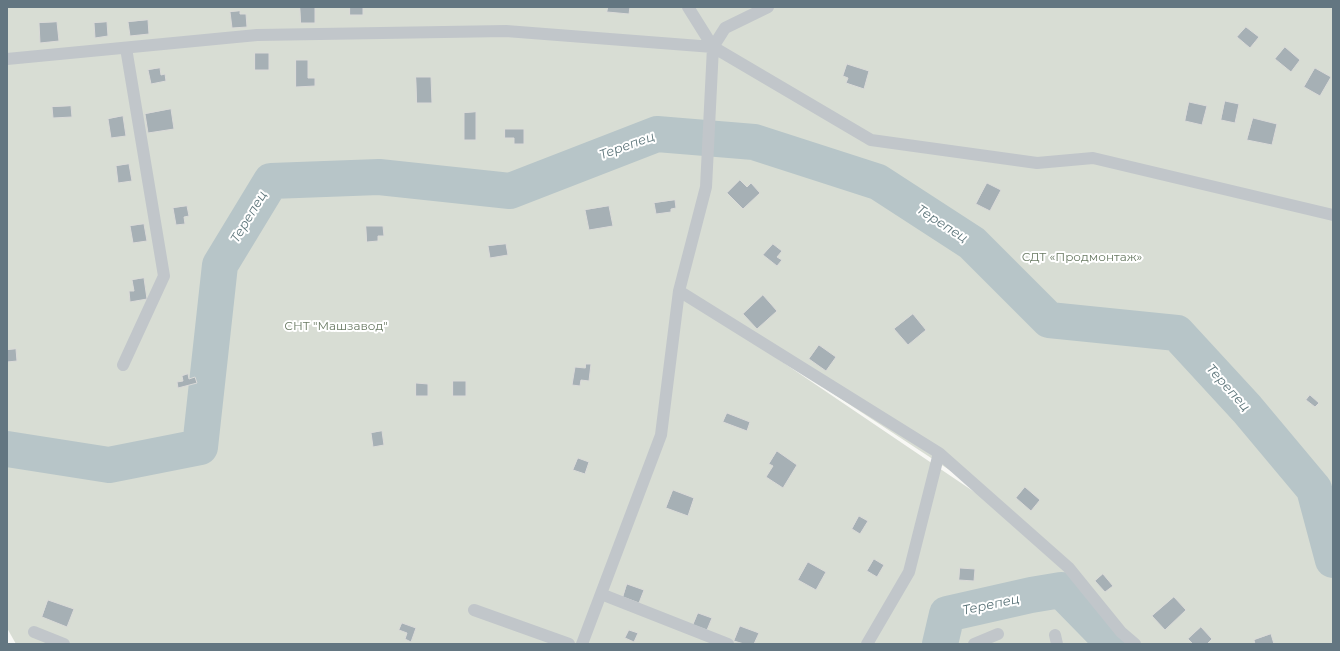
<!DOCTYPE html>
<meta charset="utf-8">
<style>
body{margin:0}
#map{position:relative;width:1340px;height:651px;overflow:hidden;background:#f8f8f5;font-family:Montserrat,sans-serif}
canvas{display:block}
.frame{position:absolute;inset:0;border:8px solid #637681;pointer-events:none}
</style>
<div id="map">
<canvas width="1340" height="651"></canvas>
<div class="frame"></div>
</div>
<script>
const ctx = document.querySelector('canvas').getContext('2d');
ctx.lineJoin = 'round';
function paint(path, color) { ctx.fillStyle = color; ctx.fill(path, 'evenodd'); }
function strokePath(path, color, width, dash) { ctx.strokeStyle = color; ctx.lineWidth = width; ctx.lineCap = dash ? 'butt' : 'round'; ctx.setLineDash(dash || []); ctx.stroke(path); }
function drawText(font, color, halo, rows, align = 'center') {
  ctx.font = font + ' Montserrat,sans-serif'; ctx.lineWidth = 4; ctx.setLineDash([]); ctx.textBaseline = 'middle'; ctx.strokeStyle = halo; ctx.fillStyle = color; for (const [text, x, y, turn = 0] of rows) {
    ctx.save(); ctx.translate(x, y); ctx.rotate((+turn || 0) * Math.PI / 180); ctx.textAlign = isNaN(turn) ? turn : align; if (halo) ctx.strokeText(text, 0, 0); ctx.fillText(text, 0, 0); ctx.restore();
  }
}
const green = new Path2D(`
 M7,7H1333V644H16L7,628ZM707,311L954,473L1032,531Z`);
const river = new Path2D(`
 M7,449L109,465L200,447L220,265L271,181L379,177L510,191L657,134L754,142L878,182L972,243L1049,320L1177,333L1247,409L1314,489L1333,560
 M940,644L947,614L1031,595L1061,590L1114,644`);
const building = new Path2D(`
 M300,7H315V23H301Z
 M350,7H363V15H350Z
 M608,7H630L629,14L607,12Z
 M240,11V14H246L247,27L232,28L230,12Z
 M148,20L149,34L130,36L128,22Z
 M57,22L59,41L40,43L39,23Z
 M107,22L108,36L95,38L94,23Z
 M1246,27L1259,37L1250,48L1237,37Z
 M1285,47L1300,60L1291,72L1275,59Z
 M255,53H269V70H255Z
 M296,60H308V78H315V86L296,87Z
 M847,64L869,71L864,89L846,83L848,78L843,76Z
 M160,68L161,75L165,74L166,81L151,84L148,70Z
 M1315,68L1331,77L1320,96L1304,87Z
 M416,77H431L432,103H417Z
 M1225,101L1239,104L1235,123L1221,120Z
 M1189,102L1207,106L1202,125L1185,121Z
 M71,106L72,117L53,118L52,107Z
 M171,109L174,129L148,133L145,114Z
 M476,112V140H464V113Z
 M123,116L126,136L111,138L108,119Z
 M1253,118L1277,124L1272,145L1247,140Z
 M505,129H524V144H514V138H505Z
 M129,164L132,181L118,183L116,166Z
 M740,180L747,187L751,183L760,193L743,209L727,193Z
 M987,183L1001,190L990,211L976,204Z
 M675,200L676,208L671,209V212L656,214L654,203Z
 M187,206L189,216L184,217L185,224L176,225L173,208Z
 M609,206L613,226L589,230L585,210Z
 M144,224L147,241L133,243L130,226Z
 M366,226H383L384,236H378V241L367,242Z
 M506,244L508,255L490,258L488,246Z
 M773,244L782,251L777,257L782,260L777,266L763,255Z
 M144,278L147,299L130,302L129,291H134L132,280Z
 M763,295L777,311L757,329L743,314Z
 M913,314L926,330L908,345L894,329Z
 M819,345L836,357L826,371L809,359Z
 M16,349L17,361L7,362V350Z
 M586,364H591L589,381L581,380L580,386L572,385L575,367L585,368Z
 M188,374L189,379L195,377L197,383L178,388L177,382L183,381L182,376Z
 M453,381H466V396H453Z
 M416,383L428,384V396H416Z
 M1310,395L1319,403L1315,407L1306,400Z
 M727,413L750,422L747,431L723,422Z
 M382,431L384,445L373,447L371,433Z
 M777,451L797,465L783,488L766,477L773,466L769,464Z
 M578,458L589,462L585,474L573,470Z
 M1025,487L1040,500L1031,511L1016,498Z
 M673,490L694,498L688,516L666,508Z
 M859,516L868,521L860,534L852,529Z
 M874,559L884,565L877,577L867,571Z
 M808,562L826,572L816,590L798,580Z
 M960,568L975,569L974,581L959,580Z
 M1103,574L1113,586L1105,592L1095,581Z
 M627,584L644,590L639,603L623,597Z
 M1174,597L1186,610L1165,630L1152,616Z
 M48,600L74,609L67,627L42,617Z
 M698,613L712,618L707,630L693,625Z
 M402,623L416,628L411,642L405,639L407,633L399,630Z
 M740,626L759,633L754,644H744L734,641Z
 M1201,627L1212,639L1207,644H1193L1188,639Z
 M629,630L638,633L634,642L625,638Z
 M1271,634L1274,644H1255L1254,640Z`);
const service = new Path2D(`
 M713,47L725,28L768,7
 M7,59L257,35L506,31L713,47L871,140L1037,163L1093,158L1333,215
 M679,291L939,453L909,572L867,644
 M123,365L164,276L126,48
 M939,453L1069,568L1121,632L1135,644
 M601,594L728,644
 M474,610L569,644
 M34,632L64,644
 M1055,635L1057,644
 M582,644L661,435L679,291L706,187L713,47L688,7
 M974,644L998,634`);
const parkNames = [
 ["СДТ «Продмонтаж»",1082,257],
 ["СНТ \"Машзавод\"",336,326]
];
const waterNames = [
 ["Терепец",627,146,-20],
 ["Терепец",249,217,-59],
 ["Терепец",942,224,33],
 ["Терепец",1228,388,48],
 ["Терепец",991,605,-12]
];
paint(green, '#d8ddd4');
strokePath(river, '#b7c5c8', 36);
paint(building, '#a6b0b5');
strokePath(building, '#dadad8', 1);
strokePath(service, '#c1c6ca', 12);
drawText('12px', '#687962', '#fff', parkNames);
drawText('italic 13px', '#5e767b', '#fff', waterNames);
</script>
